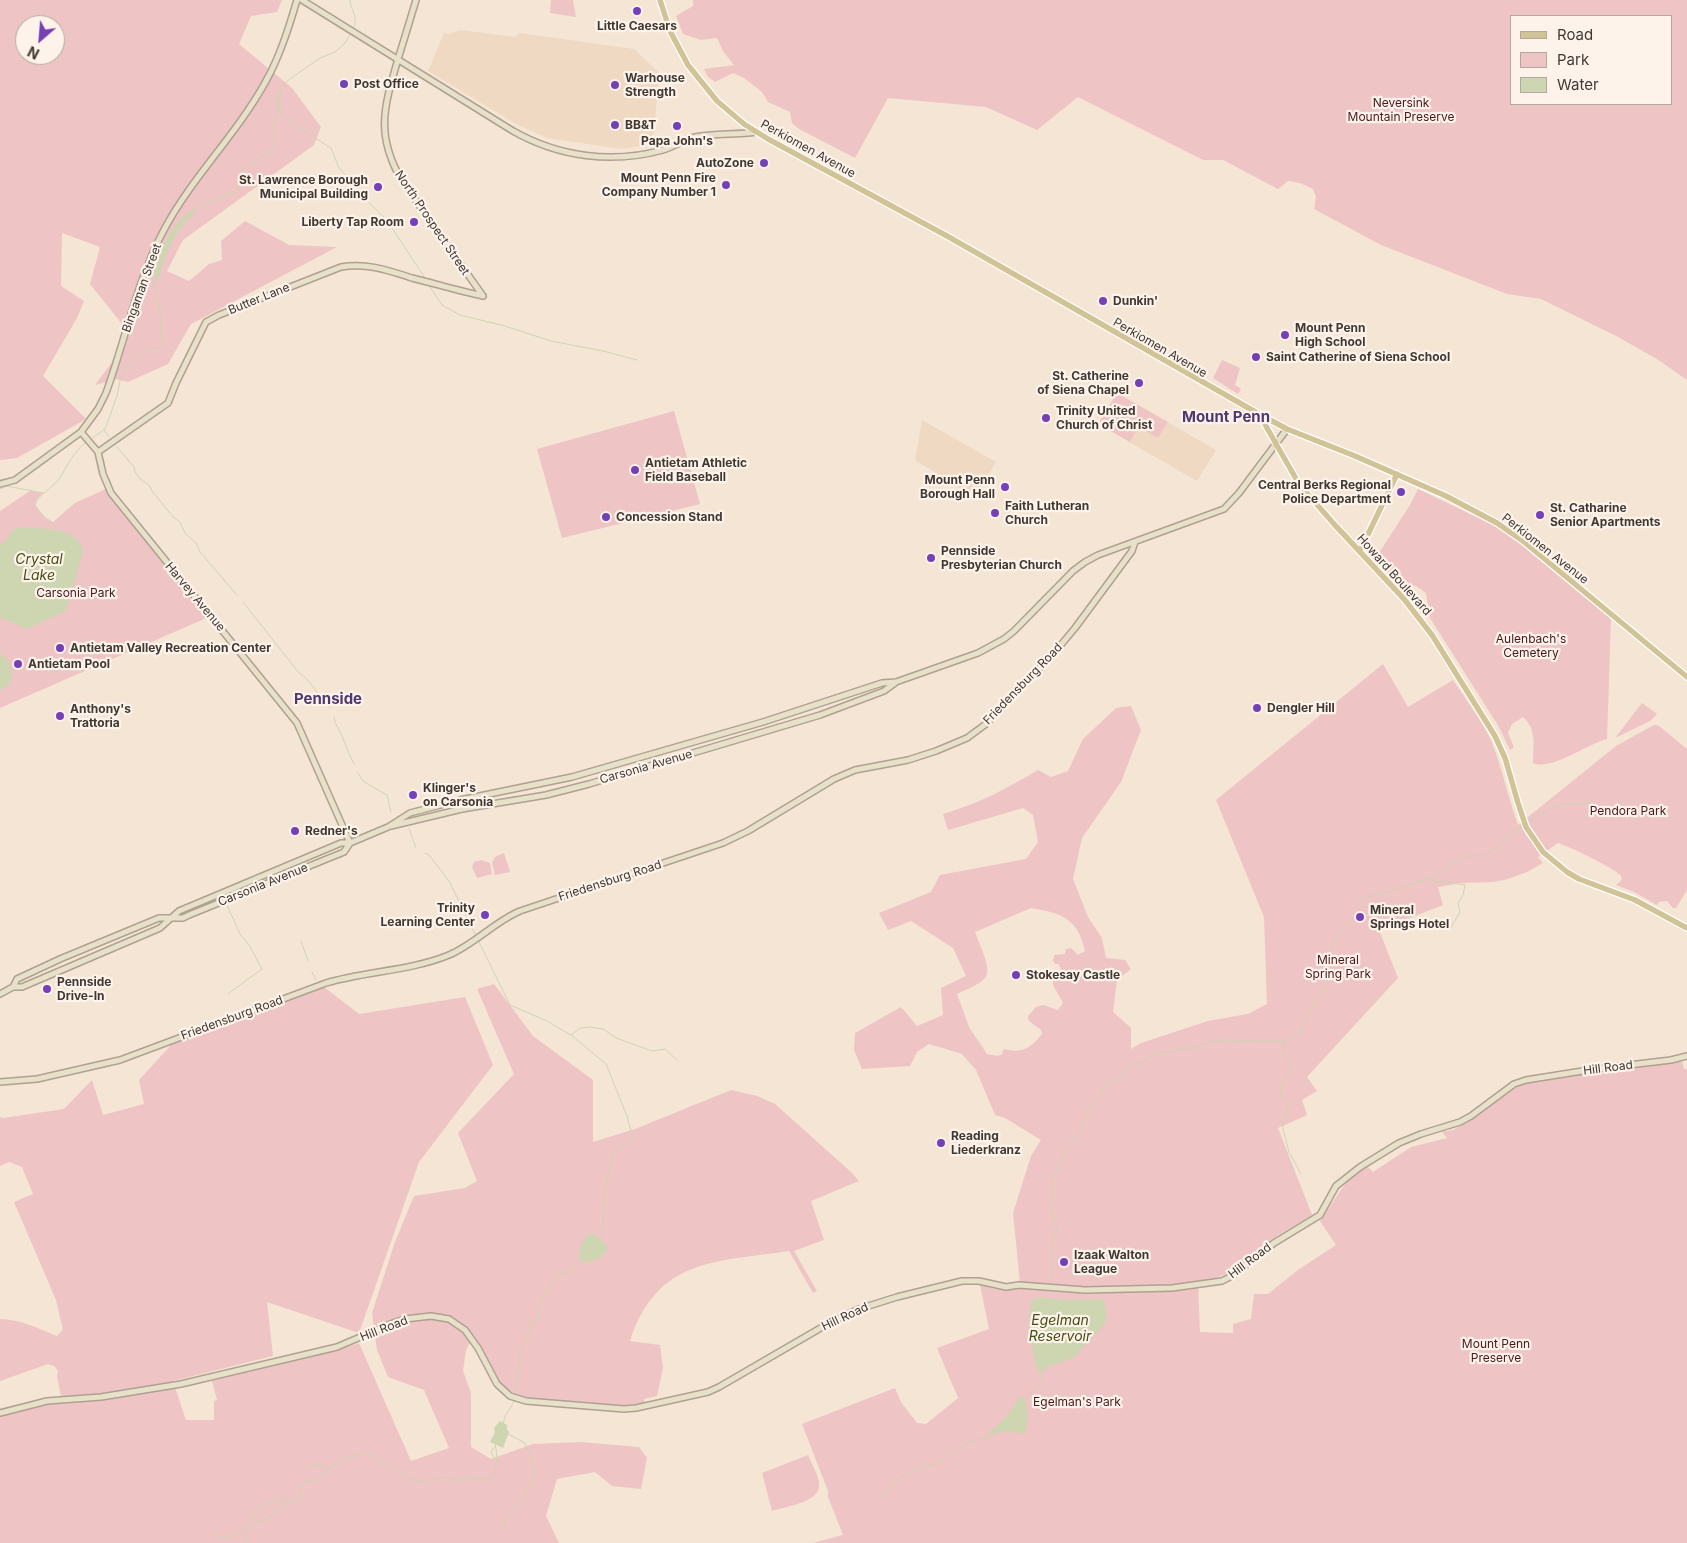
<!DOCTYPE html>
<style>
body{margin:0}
#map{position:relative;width:1687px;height:1543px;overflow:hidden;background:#f5e5d5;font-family:Inter,sans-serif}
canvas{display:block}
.legend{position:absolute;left:1510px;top:15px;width:162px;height:90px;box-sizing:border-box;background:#fdf3ea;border:1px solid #b1a9a1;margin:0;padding:6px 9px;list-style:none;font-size:15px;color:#403933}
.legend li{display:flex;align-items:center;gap:10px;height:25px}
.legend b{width:25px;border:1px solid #b1a9a1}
.north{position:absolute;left:15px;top:15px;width:50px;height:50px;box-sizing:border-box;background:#fdf3ea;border:1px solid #b1a9a1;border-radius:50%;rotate:207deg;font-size:14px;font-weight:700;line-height:20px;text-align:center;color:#403933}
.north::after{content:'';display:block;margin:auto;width:18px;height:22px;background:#753fb5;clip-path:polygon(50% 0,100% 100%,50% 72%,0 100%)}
</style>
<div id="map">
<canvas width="1687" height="1543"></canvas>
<ul class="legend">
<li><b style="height:6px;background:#d1c396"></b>Road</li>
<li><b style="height:14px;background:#eec4c5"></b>Park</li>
<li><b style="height:14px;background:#ced5b1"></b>Water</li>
</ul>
<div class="north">N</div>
</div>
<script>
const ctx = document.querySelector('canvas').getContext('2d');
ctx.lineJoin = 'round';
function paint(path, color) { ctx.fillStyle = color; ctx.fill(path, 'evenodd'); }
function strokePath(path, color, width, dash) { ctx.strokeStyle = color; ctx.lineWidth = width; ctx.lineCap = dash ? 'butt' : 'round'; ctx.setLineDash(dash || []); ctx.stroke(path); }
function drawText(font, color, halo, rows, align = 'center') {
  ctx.font = font + ' Inter,sans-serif'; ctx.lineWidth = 4.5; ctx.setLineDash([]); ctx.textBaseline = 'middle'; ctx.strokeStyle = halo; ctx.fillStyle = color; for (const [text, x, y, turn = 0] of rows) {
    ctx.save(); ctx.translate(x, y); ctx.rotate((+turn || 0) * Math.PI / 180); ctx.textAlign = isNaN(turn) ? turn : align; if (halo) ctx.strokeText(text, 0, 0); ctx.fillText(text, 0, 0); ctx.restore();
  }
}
const built = new Path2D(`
 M461,30L515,37L520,33L634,49L659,73L654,133L649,141L641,146L621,149L547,138L516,124L428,71L444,33L449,34Z
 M1117,393L1216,450L1197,481L1098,424Z
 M922,420L996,462L976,497L936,475L935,472L916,461L915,459Z`);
const green = new Path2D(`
 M0,0H282L277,12L251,16L239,44L292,88L321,127L314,145L183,240L167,271L189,281L209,264L222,260L221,241L245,221L289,245L337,247L191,324L168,364L128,382L116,379L95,385L127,342L122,324L90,284L100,247L62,233L61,286L84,301L77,318L43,376L86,419L17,458L0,460ZM25,25H55V55H25Z
 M551,0H573L576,17L550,13Z
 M693,0H1687V380L1657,359L1616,336L1541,299L1507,294L1381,245L1314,209L1316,197L1313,189L1300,183L1288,181L1278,189L1223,160H1203L1078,97L1037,130L986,107L888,98L855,158L799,129L792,123L790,112L768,102L762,92L744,78L733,73L715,82L708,77L704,69L734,65L723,51L717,38L701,40L683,34L676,16L693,6ZM1671,16V104H1511V16Z
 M1222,360L1240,368L1235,385L1241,389L1238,394L1213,378Z
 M1117,393L1168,422L1158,438L1138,427L1130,442L1098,424Z
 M674,411L700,504L562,538L537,449Z
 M108,488L211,616L0,708V511L30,491L43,493L37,499L35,505L45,518L53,522L75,503Z
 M1418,489L1493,525L1518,542L1611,619L1607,739C1587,744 1552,771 1533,763C1533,746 1537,729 1523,717L1512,724L1508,733L1514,747L1510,750L1499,727L1430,618L1426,593L1416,586L1399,585L1376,561L1377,556L1410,505Z
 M1383,664L1408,707L1453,680C1465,698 1482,721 1491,740C1502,768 1508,797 1518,825L1616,746L1654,725L1659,726L1687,749V890L1676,908H1673L1667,901L1659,902L1657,905L1634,892L1616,885L1621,881C1622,877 1622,877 1619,874C1611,867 1569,846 1558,843L1538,857L1543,863L1527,872L1508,879L1494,882L1462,883L1438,887L1443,905L1379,930L1398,978L1307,1077L1317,1091L1302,1100L1307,1115L1278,1128L1312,1215C1298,1224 1282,1232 1268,1242C1242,1260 1233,1279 1198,1281L1200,1332L1233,1333V1324L1251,1319L1254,1294H1268L1298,1270L1336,1245L1320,1221L1347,1181L1367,1166L1373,1172L1411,1147L1447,1138L1442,1132L1453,1130L1467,1122L1521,1084L1526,1082L1682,1061L1684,1069H1687V1543H813L843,1535L828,1497V1491L802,1424L895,1388L901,1402L917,1423L926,1424L958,1398L937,1348L989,1329L980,1285L995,1289H1019L1020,1283L1013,1213L1031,1156L1041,1140L1005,1118L995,1115L976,1070L962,1054L929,1044L917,1052L910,1066L862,1069L854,1050L855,1033L901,1007L917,1026L943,1015L941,988L966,976L953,948L911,921L888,930L879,913L931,892L940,875L1026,859L1038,842L1033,815L1023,808L948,830L943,814C980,803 1004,790 1038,770L1051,777L1068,771L1083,739L1116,708L1131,706L1141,730L1121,782L1082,838L1073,879L1088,917L1102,938L1106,958L1125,960L1131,969L1117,980L1113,1012L1131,1028V1049L1141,1043L1208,1021L1248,1014L1267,1004L1264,917L1216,800ZM1031,908C1061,913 1078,918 1085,951L1078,955L1071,948L1066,949L1065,954L1054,955L1053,961L1055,964H1059L1061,971L1058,976L1053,979V985L1063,1003L1058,1010L1043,1005L1036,1007L1028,1016L1029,1021L1041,1030L1042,1034C1031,1048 1022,1054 1004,1049L1002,1054L998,1056L987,1054L969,1027L957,994C965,990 979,985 985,978C993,969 978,942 975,932Z
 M1642,703L1657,714L1650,721L1615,738Z
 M504,853L510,872L495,875L492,863L495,857Z
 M481,860L490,863L492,874L477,878L472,867L474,862Z
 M494,984L533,1036L593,1080V1142L635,1129L731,1090L757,1096L775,1104L851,1172L859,1181L811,1201L824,1240L794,1251L817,1291L813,1293L789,1251C716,1262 657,1258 630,1341L660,1345L663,1368L657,1396L644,1399L645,1403L627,1406L539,1400L519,1396L505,1388L500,1383L483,1352L473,1337L466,1350L463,1371L471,1393V1447L491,1459L533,1444L580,1442L639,1447L647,1458L641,1489L612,1486L595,1472L557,1479L546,1516L559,1543H0V1411L61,1397L57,1376L58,1371L54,1366L48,1364L0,1381V1319C20,1319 39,1329 57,1336L63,1330L56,1300L14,1202L33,1194L22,1167L9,1162L0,1166V1117L3,1118L64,1109L92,1080L103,1115L144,1104L139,1080L171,1045L324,987L359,1014L465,997L493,1065L419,1162L359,1333L267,1302L273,1356L173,1381L186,1420H214V1401L217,1400L212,1381L336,1351L359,1343L411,1461L449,1448L424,1390L388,1377L377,1350L372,1313L395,1242L414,1196L465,1188L477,1181L458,1133L514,1074L477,989Z
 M808,1455C812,1464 817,1473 819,1482C823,1502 787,1506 772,1511L762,1473Z`);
const water = new Path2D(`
 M199,207C186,220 175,234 167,252C162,262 162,276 154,284C153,259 174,215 199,207Z
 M23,527C43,529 80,527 83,552L66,611L27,629L0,617V546L14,529Z
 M0,653C13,662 19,685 0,690Z
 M592,1233L608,1246V1248C603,1257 594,1263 583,1262L579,1258C578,1249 583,1237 592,1233Z
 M1039,1297L1066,1300L1103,1299L1107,1313L1106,1320L1102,1327L1073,1358L1048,1367L1041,1373L1038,1371C1033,1357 1025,1312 1032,1300Z
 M1019,1397L1024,1398C1029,1408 1028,1421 1026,1432L1023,1434L1016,1432H998L987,1438L991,1431L1008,1415Z
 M500,1421L507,1425V1430L509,1432L503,1448L490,1442L495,1432L494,1428Z`);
const stream = new Path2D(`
 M350,0C351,12 359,15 353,30
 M281,91L279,103L282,113L287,120L331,148L339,168L360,191L366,200L386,219L425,278
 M200,207L211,200L233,193L238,188L242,170L246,165H249L271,151L275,147L273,125L277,112L276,95L286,82L294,76L320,58L335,52L345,43L351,33
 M428,284L442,305L460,315L505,326L551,341L603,351L637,360
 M104,430L109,437
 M91,439L105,429L117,396L120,381L125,367L148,350L160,347L162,344L160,314L154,283
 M117,447L134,467L135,472L140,479L150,486L152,491L173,517L180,522L185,533L196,543L200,552L237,595
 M0,489L7,486L43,493
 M58,530C52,520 41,516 35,505C39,493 52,489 59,479C70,462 71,455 87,441
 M243,602L299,673C311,679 316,696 328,702L330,708
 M334,717C335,726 341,732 344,741C347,749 350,756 354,764
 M358,773L363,781L387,795L391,812
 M1527,823L1538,815L1562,804L1592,803
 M409,828L416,848
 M425,853L429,855L449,881L476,936
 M1432,878L1433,882L1441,881L1465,885L1463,895L1458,903L1460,912L1450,929L1438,930
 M227,905L240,934L249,945L262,969L228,994
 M1358,905C1364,893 1390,893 1403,887C1412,883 1422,881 1432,877C1444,872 1453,862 1465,857C1473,854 1481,857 1487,854C1501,846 1510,833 1523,825
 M478,940L510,1005L547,1021L571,1035L580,1028L590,1027L603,1029L616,1038L652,1051L665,1049L677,1060
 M301,941L308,961
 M312,972L316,980
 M571,1035L606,1064L627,1116L633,1139L613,1153L606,1184L601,1240
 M1285,1043L1282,1049L1291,1069L1280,1086L1281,1096L1287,1101V1115L1283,1127L1284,1133L1289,1152L1301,1174
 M1051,1285L1052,1243L1057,1231L1050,1203L1052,1198L1053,1177L1062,1162L1063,1155L1069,1144L1079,1132L1084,1119L1092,1106L1098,1100L1103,1089L1133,1064L1142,1063L1155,1054L1163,1052H1169L1196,1047L1207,1043L1225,1040L1281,1042L1286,1041L1300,1032L1311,1008L1334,975C1325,948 1333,941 1351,922
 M516,1396L520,1350L530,1331L528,1327L530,1321L535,1322L540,1317L536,1311L557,1274L571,1272L580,1259
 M1025,1400C1031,1389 1045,1385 1041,1371
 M503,1424L505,1416C506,1415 514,1402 515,1400
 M494,1447L491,1453L496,1460
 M308,1467L318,1465L329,1468
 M880,1497C889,1495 889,1485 896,1480C899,1478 911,1471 914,1470C919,1467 924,1467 929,1464L935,1465C949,1452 968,1442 987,1437
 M504,1529L506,1516C513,1511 532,1486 534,1477C536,1466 528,1453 525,1443L508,1434
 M213,1534L228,1539L246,1526L260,1508L280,1498L290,1501
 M248,1543L244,1534L259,1521C268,1521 283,1508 290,1501H297L302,1486L306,1482L318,1479L329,1468L346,1459L366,1452L407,1477L429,1484C439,1474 447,1477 459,1481L469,1476L472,1479L479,1477L490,1480C498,1468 498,1457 495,1444`);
const secondary = new Path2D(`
 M302,0L513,131C559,157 612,164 663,150C674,147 685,139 695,137C715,133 736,135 756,132
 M416,0C410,20 404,40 398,59C384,107 375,135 402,181L483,296
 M81,432L98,452L103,474L111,493L297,723L350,843
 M98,452L168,403L176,383L206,322L219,315L341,267C368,263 387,270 412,278C436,284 459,291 483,296
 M0,484L15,480L81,432L98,409L106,393C126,338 137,279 165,228C193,176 237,134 266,81C280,56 289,27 297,0
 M391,826L462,809L546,795L589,784L820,715L884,691L895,683
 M13,987L17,979L60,959L159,918H183L189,915L344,852L350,843
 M0,994L13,987H22L160,928L179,911L341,843H350L388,827L410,813L460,800L572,777L763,722L882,683L896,682L978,653L1004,639L1014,631L1073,571L1085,562L1098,555L1224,509L1239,493L1287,429
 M0,1082L37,1079L120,1060L326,983C366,971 410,971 449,955C475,944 494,922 520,911L723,843L748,831L834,779L855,770L908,760L936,751L967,738L986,724L1055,652L1075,628L1132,551L1135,542
 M0,1413L47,1401L101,1397L181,1384L337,1347L393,1323L405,1319L431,1316L449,1319L465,1330L478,1348L497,1384L510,1396L526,1401L624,1409L636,1408L708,1392L719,1387L831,1322L859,1309L897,1297L962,1281H979L1006,1287L1019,1285L1085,1290L1172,1288L1222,1281L1232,1276L1274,1243L1320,1215L1336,1186L1360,1167L1399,1143L1421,1134L1460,1122L1471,1116L1514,1084L1526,1080L1595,1069L1671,1060L1687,1056`);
const primary = new Path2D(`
 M660,0L670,31L688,65L717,101L744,124L768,139L947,236L1259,414L1287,429L1355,456L1446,496L1497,523L1523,541L1687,677
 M1259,414L1299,484L1334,524L1404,599L1432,635L1495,736L1505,758L1518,803L1526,827L1543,852L1567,872L1579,879L1635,900L1687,928
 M1360,551L1397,474`);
const markers = [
 [637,11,5,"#753fb5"],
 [344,84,5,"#753fb5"],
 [615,85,5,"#753fb5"],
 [615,125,5,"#753fb5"],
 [677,126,5,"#753fb5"],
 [764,163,5,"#753fb5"],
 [726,185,5,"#753fb5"],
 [378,187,5,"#753fb5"],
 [414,222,5,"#753fb5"],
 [1103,301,5,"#753fb5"],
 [1285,335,5,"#753fb5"],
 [1256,357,5,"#753fb5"],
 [1139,383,5,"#753fb5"],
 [1046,418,5,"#753fb5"],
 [635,470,5,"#753fb5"],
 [1005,487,5,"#753fb5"],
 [1401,492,5,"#753fb5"],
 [995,513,5,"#753fb5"],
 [1540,515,5,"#753fb5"],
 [606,517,5,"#753fb5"],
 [931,558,5,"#753fb5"],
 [60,648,5,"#753fb5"],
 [18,664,5,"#753fb5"],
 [1257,708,5,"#753fb5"],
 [60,716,5,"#753fb5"],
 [413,795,5,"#753fb5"],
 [295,831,5,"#753fb5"],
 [485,915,5,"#753fb5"],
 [1360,917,5,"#753fb5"],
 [1016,975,5,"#753fb5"],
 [47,989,5,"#753fb5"],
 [941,1143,5,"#753fb5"],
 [1064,1262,5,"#753fb5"]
];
const poiNames = [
 ["Little Caesars",637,26,"center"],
 ["Warhouse",625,78],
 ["Strength",625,92],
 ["Post Office",354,84],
 ["BB&T",625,125],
 ["Papa John's",677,141,"center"],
 ["AutoZone",754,163,"right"],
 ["Mount Penn Fire",716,178,"right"],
 ["Company Number 1",716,192,"right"],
 ["St. Lawrence Borough",368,180,"right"],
 ["Municipal Building",368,194,"right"],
 ["Liberty Tap Room",404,222,"right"],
 ["Dunkin'",1113,301],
 ["Mount Penn",1295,328],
 ["High School",1295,342],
 ["Saint Catherine of Siena School",1266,357],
 ["St. Catherine",1129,376,"right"],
 ["of Siena Chapel",1129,390,"right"],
 ["Trinity United",1056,411],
 ["Church of Christ",1056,425],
 ["Antietam Athletic",645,463],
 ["Field Baseball",645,477],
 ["Mount Penn",995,480,"right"],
 ["Borough Hall",995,494,"right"],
 ["Central Berks Regional",1391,485,"right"],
 ["Police Department",1391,499,"right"],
 ["Faith Lutheran",1005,506],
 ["Church",1005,520],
 ["St. Catharine",1550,508],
 ["Senior Apartments",1550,522],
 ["Concession Stand",616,517],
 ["Pennside",941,551],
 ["Presbyterian Church",941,565],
 ["Antietam Valley Recreation Center",70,648],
 ["Antietam Pool",28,664],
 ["Dengler Hill",1267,708],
 ["Anthony's",70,709],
 ["Trattoria",70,723],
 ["Klinger's",423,788],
 ["on Carsonia",423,802],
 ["Redner's",305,831],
 ["Trinity",475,908,"right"],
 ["Learning Center",475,922,"right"],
 ["Mineral",1370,910],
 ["Springs Hotel",1370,924],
 ["Stokesay Castle",1026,975],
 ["Pennside",57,982],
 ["Drive-In",57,996],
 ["Reading",951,1136],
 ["Liederkranz",951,1150],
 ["Izaak Walton",1074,1255],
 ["League",1074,1269]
];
const parkNames = [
 ["Neversink",1401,103],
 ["Mountain Preserve",1401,117],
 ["Carsonia Park",76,593],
 ["Aulenbach's",1531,639],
 ["Cemetery",1531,653],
 ["Pendora Park",1628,811],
 ["Mineral",1338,960],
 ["Spring Park",1338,974],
 ["Mount Penn",1496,1344],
 ["Preserve",1496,1358],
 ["Egelman's Park",1077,1402]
];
const streetNames = [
 ["Perkiomen Avenue",808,149,29],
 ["North Prospect Street",432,223,56],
 ["Bingaman Street",142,288,-70],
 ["Butter Lane",259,299,-22],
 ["Perkiomen Avenue",1160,348,30],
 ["Perkiomen Avenue",1545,549,38],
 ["Howard Boulevard",1394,575,48],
 ["Harvey Avenue",195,597,50],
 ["Friedensburg Road",1023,684,-46],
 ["Carsonia Avenue",646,767,-16],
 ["Friedensburg Road",610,881,-18],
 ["Carsonia Avenue",263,885,-22],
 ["Friedensburg Road",232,1018,-20],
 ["Hill Road",1608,1068,-7],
 ["Hill Road",1250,1261,-37],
 ["Hill Road",845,1317,-25],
 ["Hill Road",384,1329,-21]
];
const waterNames = [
 ["Crystal",39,560],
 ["Lake",39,576],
 ["Egelman",1060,1321],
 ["Reservoir",1060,1337]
];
const quarterNames = [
 ["Mount Penn",1226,417],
 ["Pennside",328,699]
];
paint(built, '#efd9c3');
paint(green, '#eec4c5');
paint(water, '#ced5b1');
strokePath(stream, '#ced5b1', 1);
strokePath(secondary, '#b0a091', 8);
strokePath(primary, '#fff', 8);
strokePath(secondary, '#e8e1ca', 5);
strokePath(primary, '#d1c396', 5.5);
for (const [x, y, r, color] of markers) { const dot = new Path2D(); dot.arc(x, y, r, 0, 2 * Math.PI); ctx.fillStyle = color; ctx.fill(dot); strokePath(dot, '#fdf3ea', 2); }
drawText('bold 12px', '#403933', '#fdf3ea', poiNames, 'left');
drawText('12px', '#4a161c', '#fdf3ea', parkNames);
drawText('12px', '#403933', '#fdf3ea', streetNames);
drawText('italic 14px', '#464e14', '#fdf3ea', waterNames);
drawText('bold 15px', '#4f3772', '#fdf3ea', quarterNames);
</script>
